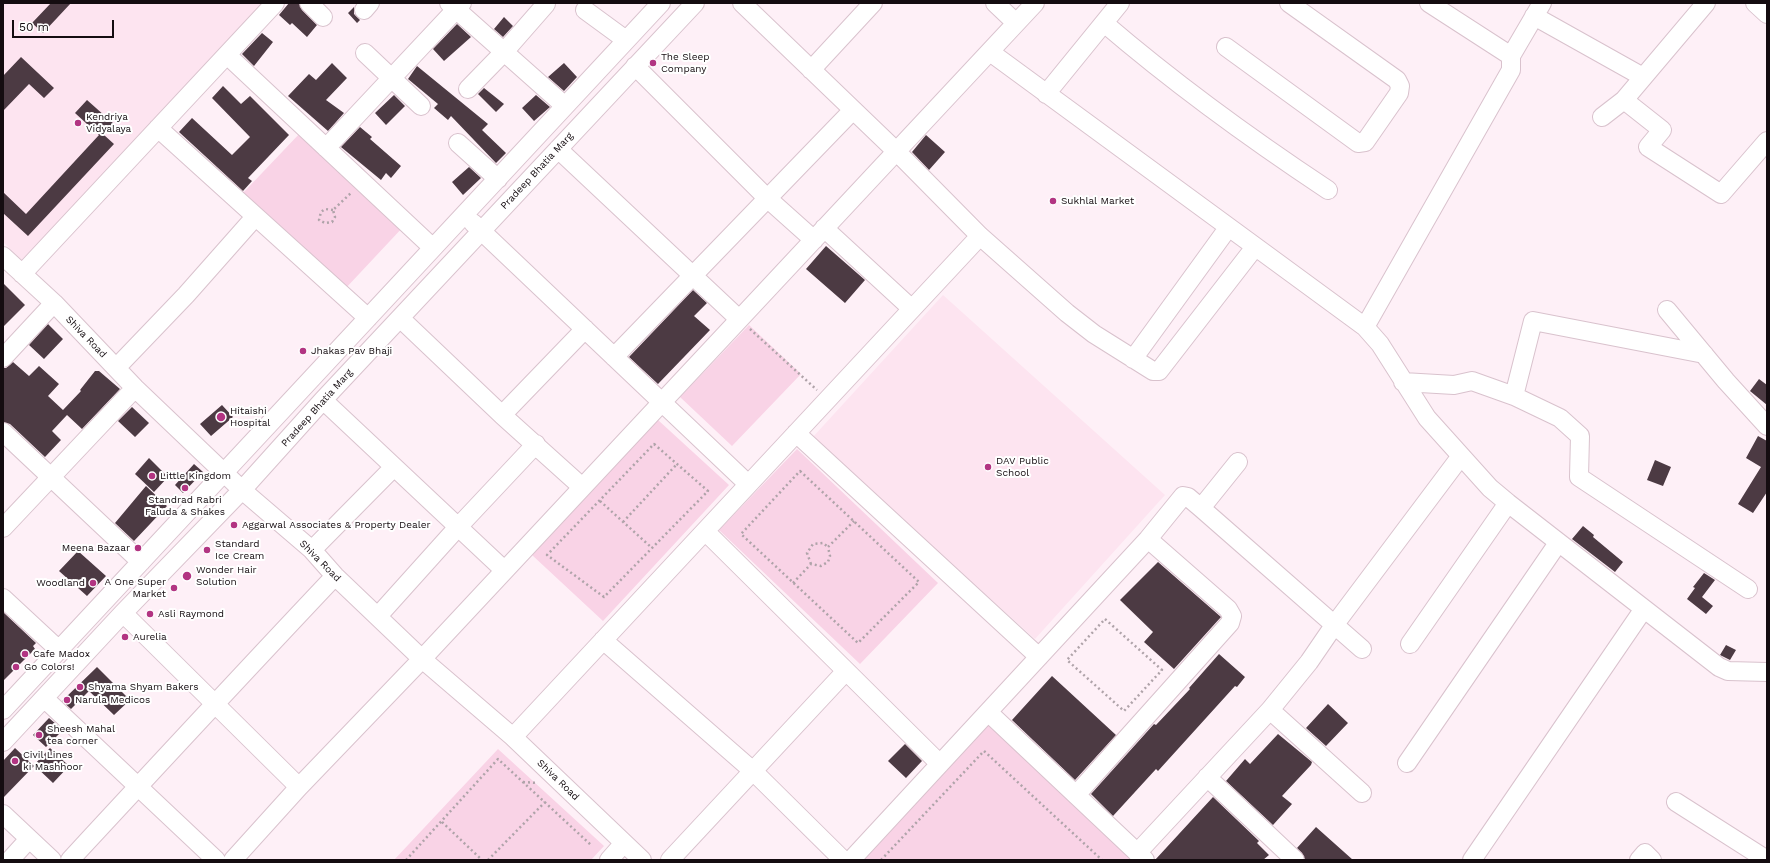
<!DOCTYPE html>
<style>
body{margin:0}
#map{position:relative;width:1770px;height:863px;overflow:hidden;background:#fef0f7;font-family:"Work Sans",sans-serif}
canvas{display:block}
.frame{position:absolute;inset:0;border:4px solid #140c10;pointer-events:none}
.scale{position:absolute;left:12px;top:20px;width:102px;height:18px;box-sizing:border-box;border:2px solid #140c10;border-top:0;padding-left:5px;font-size:12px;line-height:14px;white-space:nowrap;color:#140c10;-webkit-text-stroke:3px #fff;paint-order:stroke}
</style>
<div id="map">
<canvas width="1770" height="863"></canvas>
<div class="frame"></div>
<div class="scale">50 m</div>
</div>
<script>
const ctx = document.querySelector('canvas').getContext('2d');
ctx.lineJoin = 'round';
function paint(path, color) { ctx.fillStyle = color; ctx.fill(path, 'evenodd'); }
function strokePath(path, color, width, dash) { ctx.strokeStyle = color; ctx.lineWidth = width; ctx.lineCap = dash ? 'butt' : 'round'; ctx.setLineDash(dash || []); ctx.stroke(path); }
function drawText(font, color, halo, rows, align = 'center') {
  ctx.font = font + ' "Work Sans",sans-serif'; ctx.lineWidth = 4; ctx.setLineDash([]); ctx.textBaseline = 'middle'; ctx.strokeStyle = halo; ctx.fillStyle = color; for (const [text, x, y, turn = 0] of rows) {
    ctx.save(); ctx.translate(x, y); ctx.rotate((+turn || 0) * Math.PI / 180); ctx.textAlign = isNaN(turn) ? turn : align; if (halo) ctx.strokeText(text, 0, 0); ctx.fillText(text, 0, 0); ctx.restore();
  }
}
const built = new Path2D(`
 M3,3H266L23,261L3,242Z
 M943,295L1165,495L1035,639L812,438Z`);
const green = new Path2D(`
 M302,131L404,226L345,289L243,193Z
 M749,325L801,374L732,446L680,397Z
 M658,420L729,485L603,621L532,555Z
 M797,449L938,583L860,664L719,530Z
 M987,723L1133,860H860Z
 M498,749L604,846L591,860H394Z`);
const building = new Path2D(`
 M51,3H71L43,33L32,23Z
 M289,3H299L302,10L317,25L307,37L292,23L290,25L279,15Z
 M354,7V14L360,20L357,23L348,13Z
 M504,17L513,26L503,37L494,29Z
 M457,24L471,37L444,61L433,49Z
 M262,33L273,42L254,66L242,54Z
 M21,57L54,88L44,98L29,84L3,111V76Z
 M332,63L347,78L326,100L344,113L328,131L288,96L309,74L316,80Z
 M564,63L577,77L564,91L548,77Z
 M417,66L488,124L482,130L506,153L496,163L451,116L448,120L434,108L438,104L408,79Z
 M223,86L241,104L250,96L289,135L248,178L252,181L243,191L179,132L192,118L232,155L250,137L212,98Z
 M484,88L504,104L496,112L478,94Z
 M394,95L405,106L386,125L375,113Z
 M536,95L550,107L534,121L522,108Z
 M87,100L114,124L104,135L114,144L28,236L3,213V192L26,214L99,135L75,113Z
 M360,127L372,137L370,139L401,166L391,178L386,173L381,180L341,147Z
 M926,135L945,152L929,170L912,152Z
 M469,167L481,178L463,195L452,182Z
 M826,246L865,280L845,303L806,269Z
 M3,283L25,305L3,327Z
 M693,290L707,303L694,316L710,330L658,384L629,357Z
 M48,324L63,339L44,359L29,345Z
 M13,362L29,376L39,366L59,384L48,396L63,410L81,391L80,390L95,371H99L120,389L82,429L67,415L52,431L61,440L45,457L10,424L3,422V368H6Z
 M1759,379L1767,385V405L1750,391Z
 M222,405L233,417L211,436L200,424Z
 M132,407L149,423L135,437L118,421Z
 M1758,436L1767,441V492L1753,513L1738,504L1761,467L1746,458Z
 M149,458L168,477L154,492L135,474Z
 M1655,460L1671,467L1663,486L1647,480Z
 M194,464L203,472L183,493L175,485Z
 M146,486L167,506L134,541L115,523Z
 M1583,526L1594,535L1593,537L1623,562L1615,572L1572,539Z
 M78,551L106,576L87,596L59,571Z
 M1158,562L1221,617L1174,669L1144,642L1153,632L1120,600Z
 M1704,573L1715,580L1702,597L1713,606L1706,614L1687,599L1695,588L1693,587Z
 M3,612L36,643L33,646L35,649L3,681Z
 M1726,645L1736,650L1730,660L1720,655Z
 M1219,654L1245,677L1237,687L1235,686L1158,771L1156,769L1113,816L1091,794L1154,724L1156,725L1190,689L1189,688Z
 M97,667L130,700L114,715L89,691L71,709L62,701Z
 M1052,676L1116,735L1075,780L1012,720Z
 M1328,704L1348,723L1326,746L1306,728Z
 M49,718L63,730L46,747L33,735Z
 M1278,734L1312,762L1311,765L1282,796L1292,804L1273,825L1226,781L1245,759L1250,764Z
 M905,744L922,761L906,778L888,761Z
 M15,748L34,766L3,798V761Z
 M50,748L69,766L53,783L34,765Z
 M1213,797L1259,841L1257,843L1269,855L1263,860H1155Z
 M1316,827L1353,860H1305L1302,853L1297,848Z`);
const path = new Path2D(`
 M333,210L325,209L321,212L319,220L325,223L332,222L335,217L333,210L352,192
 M750,329L817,390
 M654,444L708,491L604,597L547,555Z
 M800,471L919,582L858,643L741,534Z
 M600,501L652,548
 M623,522L677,464
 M811,564L807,553L813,544L823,543L828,547
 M793,583L811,564L821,566L828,562L830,556L828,547L854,521
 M1105,619L1162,670L1124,711L1067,660Z
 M523,782L538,783
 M442,822L482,860
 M406,860L498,759L591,845
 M488,860L545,802
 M881,860L984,751L1102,860`);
const minor = new Path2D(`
 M309,3L323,17
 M449,3L565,106
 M742,3L896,151L980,236L1067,313L1094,334L1153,371H1159L1255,247
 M995,3L1016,23
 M1429,3L1511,56
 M1755,3L1767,14
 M364,10L370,3
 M585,10L626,40
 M1534,16L1643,77
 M1104,23C1174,83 1251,139 1328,190
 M1226,47L1358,143L1365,142L1399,93L1400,86L1397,80L1289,3
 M990,52L1365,327L1380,344L1427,418L1490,488L1508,503L1719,667L1728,671L1767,672
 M365,53L421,106
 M227,55L433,248
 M635,66L767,198L814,240
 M811,70L873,3
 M468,89L504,52L546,4
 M1046,94L1120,3
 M1624,100L1662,130L1648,147L1721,194L1767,141
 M1602,117L1624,100L1706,3
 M158,128L368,318
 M458,143L498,179
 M326,148L462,3
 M558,149L739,319
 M473,223L748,484
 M824,228L912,309
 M3,256L54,303L135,388L242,490L312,550L335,576L422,659L513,737L642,860
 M22,274L275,3
 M1667,310L1726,381L1767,426
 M400,318L502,415L582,487
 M1365,327L1511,70V56L1542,3
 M614,357L853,110
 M3,358L54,303
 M1133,359L1228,228
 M116,368L186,295L255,217
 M1403,382L1454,385L1472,381L1514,396L1533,321L1704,354
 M1514,396L1560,418L1580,436L1579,477L1748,589
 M323,400L504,570
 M502,415L585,329
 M3,432L141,562
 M796,433L1039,657
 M1201,508L1238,462
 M3,528L135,388
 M705,531L940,764
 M312,550L394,467
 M3,598L59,650
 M123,613L299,787
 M378,616L458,527L536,444
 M603,640L753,771L843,860
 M1410,644L1508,503
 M44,698L216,860
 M3,710L661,3
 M1270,710L1362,793
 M988,712L1145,860
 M513,737L980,236
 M3,742L123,613L242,490L323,400L695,3
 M1407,763L1558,543
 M1207,777L1295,860
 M1076,795L1230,623L1232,616L1228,609L1148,539
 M1676,802L1767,860
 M3,814L52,860
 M1137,853L1270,710L1309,662L1335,624L1461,456
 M10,860L29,839
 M70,860C158,765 246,670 335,576
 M233,860L299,787L422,659L1035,3
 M609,860L624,843
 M670,860L846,671
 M851,860L1148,539L1183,496L1188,497L1201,508L1362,649
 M1472,860L1643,610
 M1639,860L1645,853L1652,860`);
const markers = [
 [653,63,4,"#b23482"],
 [78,123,4,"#b23482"],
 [1053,201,4,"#b23482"],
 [303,351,4,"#b23482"],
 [221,417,5,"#b23482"],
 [988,467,4,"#b23482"],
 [152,476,4,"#b23482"],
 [185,488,4,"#b23482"],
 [234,525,4,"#b23482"],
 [138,548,4,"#b23482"],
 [207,550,4,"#b23482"],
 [187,576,5,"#b23482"],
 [93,583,4,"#b23482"],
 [174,588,4,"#b23482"],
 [150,614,4,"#b23482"],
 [125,637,4,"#b23482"],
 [25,654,4,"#b23482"],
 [16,667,4,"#b23482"],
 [80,687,4,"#b23482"],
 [67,700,4,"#b23482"],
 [39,735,4,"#b23482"],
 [15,761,4,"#b23482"]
];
const poiNames = [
 ["The Sleep",661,57],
 ["Company",661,69],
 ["Kendriya",86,117],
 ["Vidyalaya",86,129],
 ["Sukhlal Market",1061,201],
 ["Jhakas Pav Bhaji",311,351],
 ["Hitaishi",230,411],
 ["Hospital",230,423],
 ["DAV Public",996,461],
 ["School",996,473],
 ["Little Kingdom",160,476],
 ["Standrad Rabri",185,500,"center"],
 ["Faluda & Shakes",185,512,"center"],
 ["Aggarwal Associates & Property Dealer",242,525],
 ["Standard",215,544],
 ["Ice Cream",215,556],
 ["Meena Bazaar",130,548,"right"],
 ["Wonder Hair",196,570],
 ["Solution",196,582],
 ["A One Super",166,582,"right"],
 ["Market",166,594,"right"],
 ["Woodland",85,583,"right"],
 ["Asli Raymond",158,614],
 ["Aurelia",133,637],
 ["Cafe Madox",33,654],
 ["Go Colors!",24,667],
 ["Shyama Shyam Bakers",88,687],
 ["Narula Medicos",75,700],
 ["Sheesh Mahal",47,729],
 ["tea corner",47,741],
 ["Civil Lines",23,755],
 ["ki Mashhoor",23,767]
];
const streetNames = [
 ["Pradeep Bhatia Marg",537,171,-47],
 ["Shiva Road",86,337,46],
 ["Pradeep Bhatia Marg",317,408,-48],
 ["Shiva Road",320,561,45],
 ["Shiva Road",558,780,44]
];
paint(built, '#fde4f0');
paint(green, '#f9d3e6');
paint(building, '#4c3a43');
strokePath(minor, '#d9c2cd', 20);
strokePath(path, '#afa3a9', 2.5, [2, 3]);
strokePath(minor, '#fff', 18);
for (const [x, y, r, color] of markers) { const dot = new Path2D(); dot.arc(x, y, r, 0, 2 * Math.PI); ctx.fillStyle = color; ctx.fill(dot); strokePath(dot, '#fff', 1.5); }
drawText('10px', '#140c10', '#fff', poiNames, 'left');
drawText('10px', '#140c10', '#fff', streetNames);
</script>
